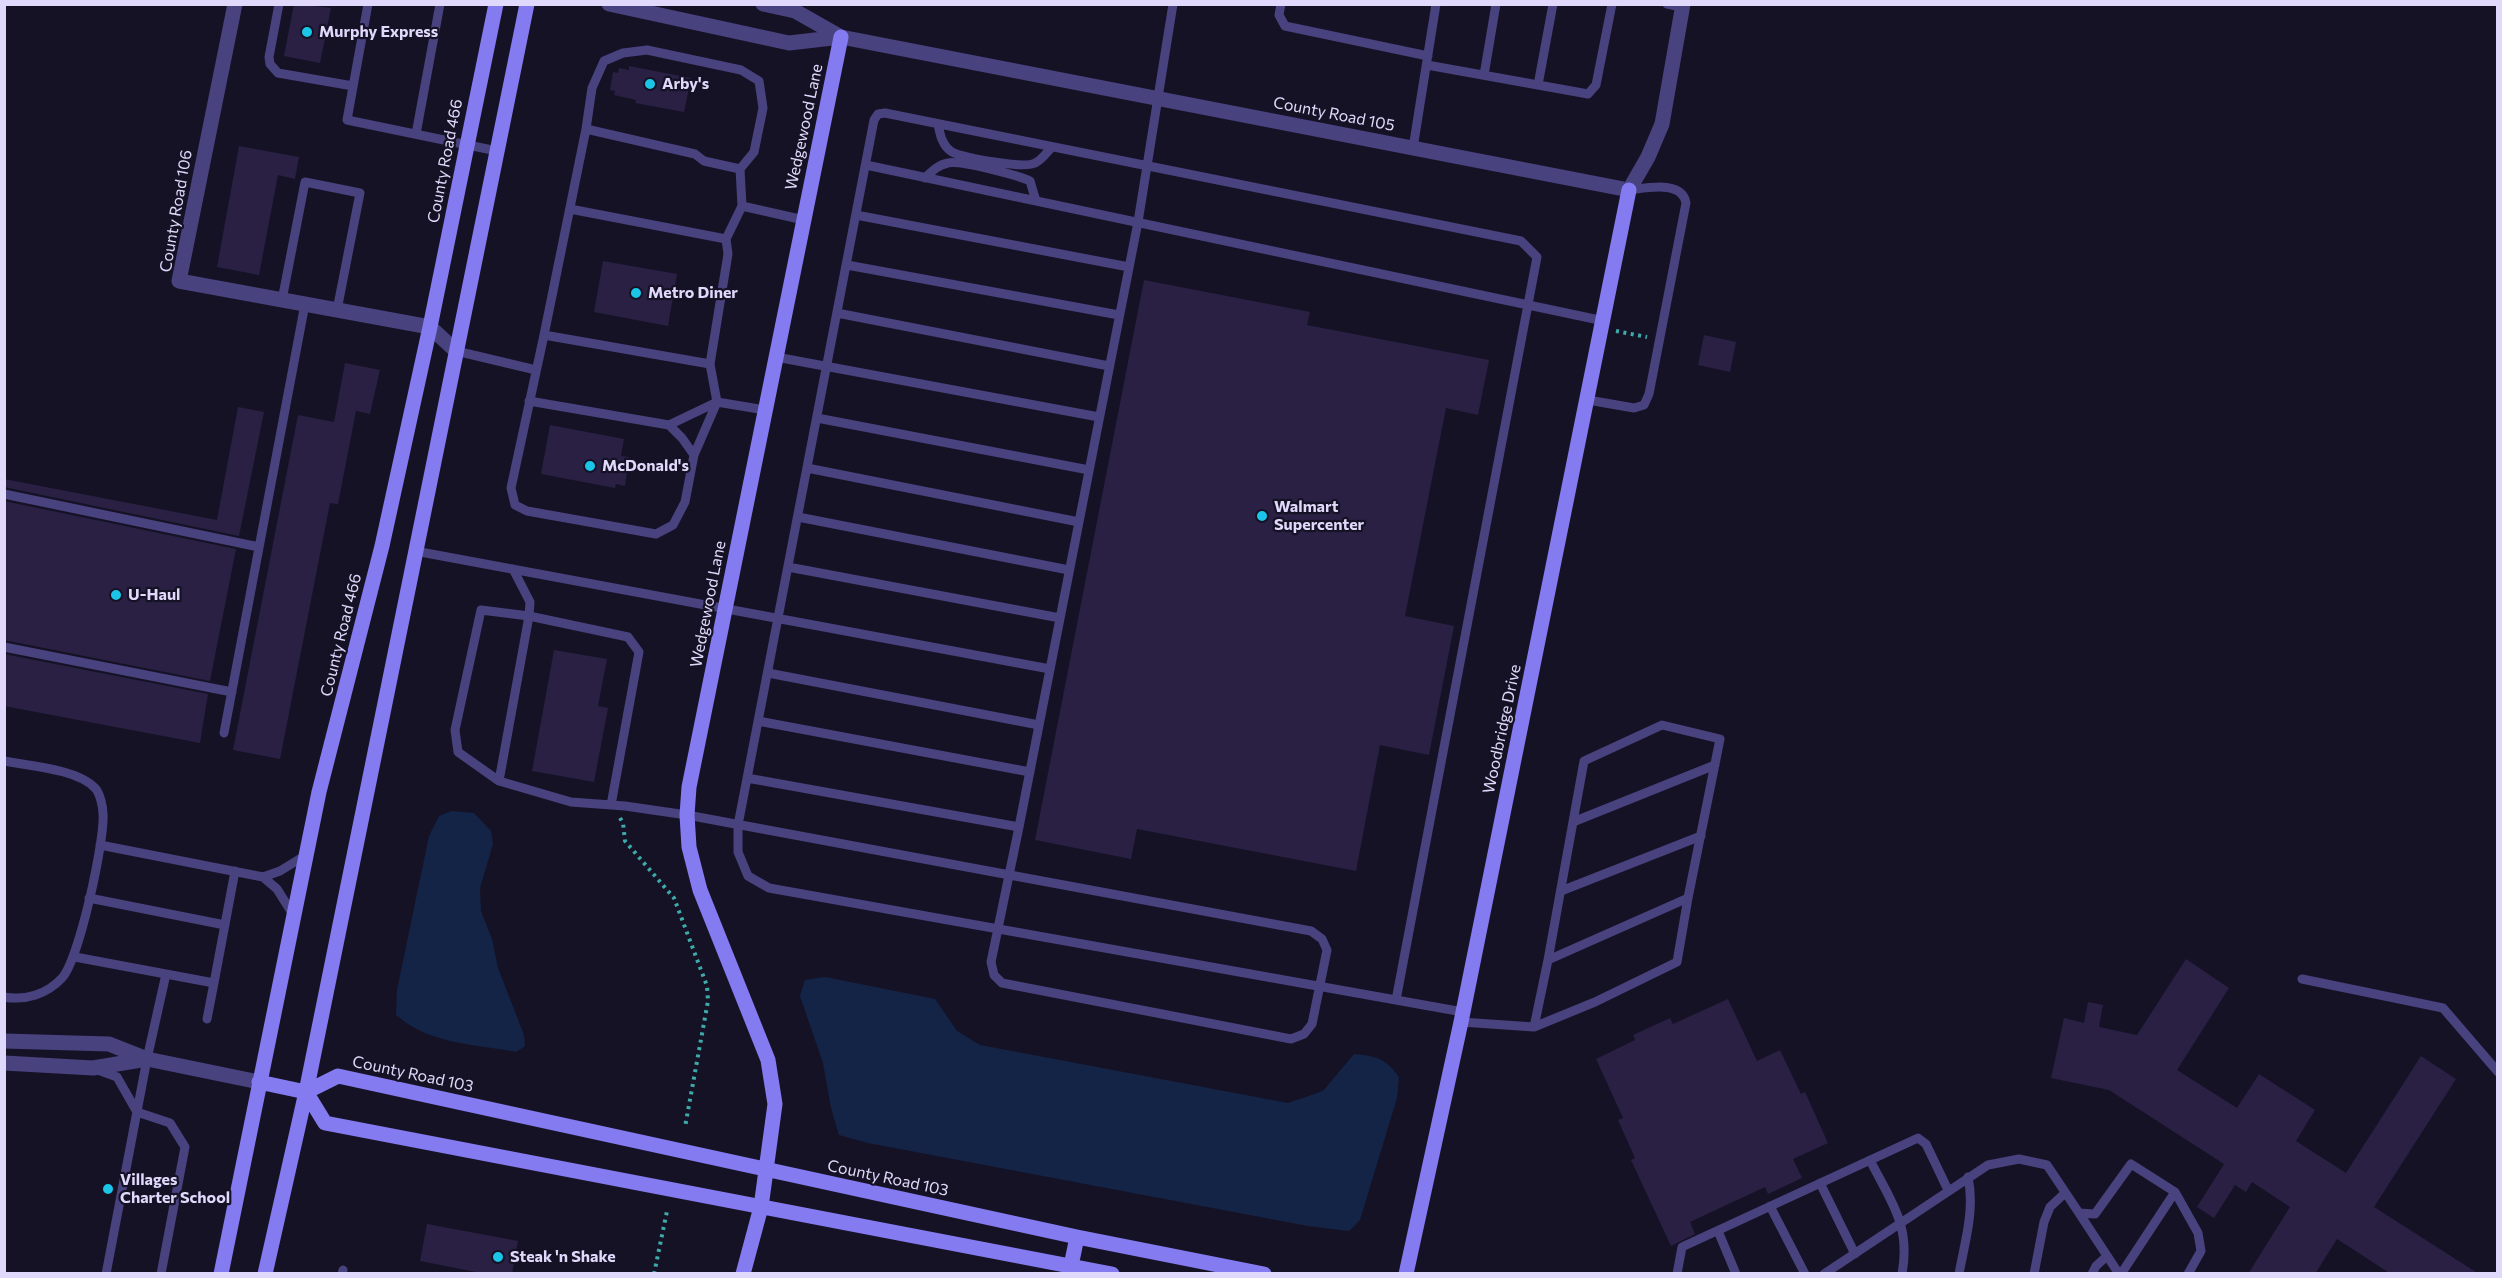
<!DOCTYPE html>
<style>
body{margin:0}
#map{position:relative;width:2502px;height:1278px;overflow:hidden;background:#161225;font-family:Commissioner,sans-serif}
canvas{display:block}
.frame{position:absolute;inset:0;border:6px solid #e0d9fb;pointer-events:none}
</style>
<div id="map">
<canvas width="2502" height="1278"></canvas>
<div class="frame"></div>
</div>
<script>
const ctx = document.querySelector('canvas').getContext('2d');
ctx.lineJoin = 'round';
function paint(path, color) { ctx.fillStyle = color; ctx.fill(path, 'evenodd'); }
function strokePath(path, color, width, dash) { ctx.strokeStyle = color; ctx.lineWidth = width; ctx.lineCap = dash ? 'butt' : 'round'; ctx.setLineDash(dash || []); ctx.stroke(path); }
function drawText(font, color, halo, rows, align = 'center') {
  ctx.font = font + ' Commissioner,sans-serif'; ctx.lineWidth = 4.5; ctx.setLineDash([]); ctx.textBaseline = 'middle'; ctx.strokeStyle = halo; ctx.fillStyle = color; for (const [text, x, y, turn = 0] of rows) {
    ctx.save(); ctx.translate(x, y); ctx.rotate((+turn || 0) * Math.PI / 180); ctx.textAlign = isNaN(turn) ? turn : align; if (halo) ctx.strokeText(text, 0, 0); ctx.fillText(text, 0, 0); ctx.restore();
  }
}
const water = new Path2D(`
 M452,811L474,813L491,831L493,844L480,888L481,911L492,939L498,968L524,1035L525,1046L516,1052C474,1044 429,1044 396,1015L397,990L429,836L439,816Z
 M825,977L935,999L957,1031L980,1045L1288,1103L1323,1091L1354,1054C1376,1056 1386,1058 1399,1077L1397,1098L1360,1220L1349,1231L1308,1226L868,1143L839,1135L831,1108L823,1063L800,996L805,980Z`);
const building = new Path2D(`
 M294,4L331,8L320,63L284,56Z
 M629,66L691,78L684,112L635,103L636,100L614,95L615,91L610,90L613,72L618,73L619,68L629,70Z
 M239,146L299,157L295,179L278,175L259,275L217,267Z
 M603,261L677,274L668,326L594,312Z
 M1144,280L1310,312L1307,325L1489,360L1478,415L1446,408L1405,616L1454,626L1429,755L1380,745L1356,871L1137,829L1131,859L1035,840Z
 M1704,335L1736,342L1730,372L1698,365Z
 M345,363L380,370L370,414L356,411L338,504L330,503L280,759L233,750L298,415L334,422Z
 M238,407L264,412L239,536L4,487V479L217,520Z
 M550,425L624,439L621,456L629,457L625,486L616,484L615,488L541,474Z
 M4,501L236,549L210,681L4,640Z
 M554,650L607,659L598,706L608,708L594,782L532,771Z
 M4,654L208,694L200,743L4,706Z
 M2186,959L2229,988L2177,1070L2237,1108L2259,1074L2315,1110L2296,1141L2346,1173L2421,1056L2456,1079L2374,1207L2479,1274H2391L2337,1239L2315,1274H2248L2290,1207L2252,1182L2246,1192L2235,1185L2214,1218L2197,1207L2224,1164L2109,1090L2051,1078L2064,1018L2084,1023L2088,1002L2103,1005L2099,1027L2137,1035Z
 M1728,999L1757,1061L1780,1050L1801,1094L1805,1092L1828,1143L1793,1159L1802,1178L1768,1194L1765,1187L1690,1222L1695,1234L1671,1246L1631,1160L1635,1158L1618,1120L1623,1118L1596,1059L1635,1040L1633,1035L1670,1018L1673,1024Z
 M427,1224L518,1241L512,1274H486L420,1261Z`);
const path = new Path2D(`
 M1616,331L1647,337
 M620,818L623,823L625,841L674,898L707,986L708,1001L685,1127
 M654,1274L667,1211`);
const lane = new Path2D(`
 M279,4L269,57L270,64L278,73L353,86
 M368,4L347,120L497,151
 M1281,4L1279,15L1285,26L1428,56
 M1667,4L1682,7
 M1427,65L1588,94L1596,85L1612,4
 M1484,75L1496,4
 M1538,85L1553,4
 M885,113L1521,241L1537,257L1396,1000L769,888L748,876L738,852V825L874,120L878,114Z
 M938,124C940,134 942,146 952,152C964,158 1025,169 1035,163C1042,160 1047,152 1052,147
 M586,129L592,88L604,61L623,53L647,50L741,70L759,81L763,108L754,152L740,169
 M416,134L440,4
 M1413,148L1436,4
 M866,165L1604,321
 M925,178C932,171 938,165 948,163C960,160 1017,175 1030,181L1036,201
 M742,206L804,220
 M570,209L726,239
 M856,215L1129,267
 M847,265L1119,315
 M282,300L305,182L360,193L337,310
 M837,313L1109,366
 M544,335L586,129L695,154L704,161L740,169L742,206L726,239L728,254L710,364
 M456,351L536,370
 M776,357L1099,417
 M1588,400L1634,408L1644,405L1649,394L1686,203C1682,180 1647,188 1629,190
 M529,401L669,425L717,402
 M717,402L694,455L685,502L673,525L656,534L527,511L515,505L511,488L544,335L710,364L717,402L765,410
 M817,418L1089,470
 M669,425L682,438L694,455
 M807,468L1079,522
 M4,494L259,547
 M798,517L1069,570
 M415,551L1050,669
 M788,567L1060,618
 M513,569L530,602L529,616L628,637L639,652L611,805
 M4,647L232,692
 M768,673L1039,725
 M758,721L1030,772
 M224,733L305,304
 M4,761C30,766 77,769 95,788C100,793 103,807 103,814C105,840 79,960 62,978C47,994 26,1001 4,997
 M747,778L1019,827
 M499,781L529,616L481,610L455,730L458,752L499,781L571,802L625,806L687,815L1311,931L1322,939L1327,950L1312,1024L1304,1034L1291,1039L1002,983L994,975L991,962L1019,827L1138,222L1173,4
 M1573,822L1715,765
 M100,845L263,877L277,889L294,916
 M263,877L280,871L306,855
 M1561,891L1701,836
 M89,898L225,925
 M75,957L214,983L235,871
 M1548,960L1584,761L1662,725L1720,739L1688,898
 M2302,979L2443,1008L2498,1072
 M1396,1000L1463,1012
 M207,1019L214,983
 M1461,1022L1534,1027L1595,1002L1677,962L1688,898L1548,960L1534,1027
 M95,1069L117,1077L137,1112L170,1123L185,1147L161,1274
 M1870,1160C1891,1202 1911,1225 1902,1274
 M1820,1183L1855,1254
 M1770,1206L1805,1274
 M2079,1213L2119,1274
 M1718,1231L1736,1274
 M106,1274L147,1059L166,974
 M342,1274L343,1270
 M1677,1274L1682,1247L1918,1138L1926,1144L1948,1190
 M1824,1274L1988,1165L2019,1159L2047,1165L2079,1213L2095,1214L2131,1164L2175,1192L2198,1233L2201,1251L2188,1274
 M1959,1274C1965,1241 1975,1210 1968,1177
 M2034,1274L2044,1222L2050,1207L2065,1193
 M2092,1274L2096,1266L2107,1256
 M2121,1274L2175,1192`);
const street = new Path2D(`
 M235,4L179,281L430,327L456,351
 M609,4L789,43L841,37L1629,190L1648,157L1662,124L1683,4
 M763,4L795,11L841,37
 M4,1041L109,1044L147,1059L259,1082
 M4,1063L93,1068L147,1059`);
const secondary = new Path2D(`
 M259,1082L306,1092
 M306,1092L338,1076L1077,1237L1264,1274
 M306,1092L325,1123L1112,1274
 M1071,1266L1077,1237
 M221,1274L319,792L382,546L430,327L496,4
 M265,1274L306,1092L527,4
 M743,1274L761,1207L775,1104L768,1060L700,890L689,847L687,815L689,787L841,37
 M1406,1274L1461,1022L1629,190`);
const markers = [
 [307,32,6,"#1ac5e7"],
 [650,84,6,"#1ac5e7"],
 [636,293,6,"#1ac5e7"],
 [590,466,6,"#1ac5e7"],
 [1262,516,6,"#1ac5e7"],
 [116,595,6,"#1ac5e7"],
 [108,1189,6,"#1ac5e7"],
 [498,1257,6,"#1ac5e7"]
];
const poiNames = [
 ["Murphy Express",319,32],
 ["Arby's",662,84],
 ["Metro Diner",648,293],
 ["McDonald's",602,466],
 ["Walmart",1274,507],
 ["Supercenter",1274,525],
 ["U-Haul",128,595],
 ["Villages",120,1180],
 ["Charter School",120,1198],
 ["Steak 'n Shake",510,1257]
];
const streetNames = [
 ["County Road 105",1334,114,11],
 ["Wedgewood Lane",804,127,-78],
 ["County Road 466",445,161,-79],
 ["County Road 106",176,211,-80],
 ["Wedgewood Lane",708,604,-79],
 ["County Road 466",341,635,-76],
 ["Woodbridge Drive",1502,729,-78],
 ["County Road 103",413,1074,12],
 ["County Road 103",888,1178,12]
];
paint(water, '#142447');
paint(building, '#292044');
strokePath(path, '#3dabac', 4, [3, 4.5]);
strokePath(lane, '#48427f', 9);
strokePath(street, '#48427f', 15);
strokePath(secondary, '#857bf1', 15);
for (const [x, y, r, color] of markers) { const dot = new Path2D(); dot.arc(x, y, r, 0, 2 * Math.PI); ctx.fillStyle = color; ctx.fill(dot); strokePath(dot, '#161225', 2); }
drawText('bold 16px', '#e0d9fb', '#161225', poiNames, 'left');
drawText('16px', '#e0d9fb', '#161225', streetNames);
</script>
